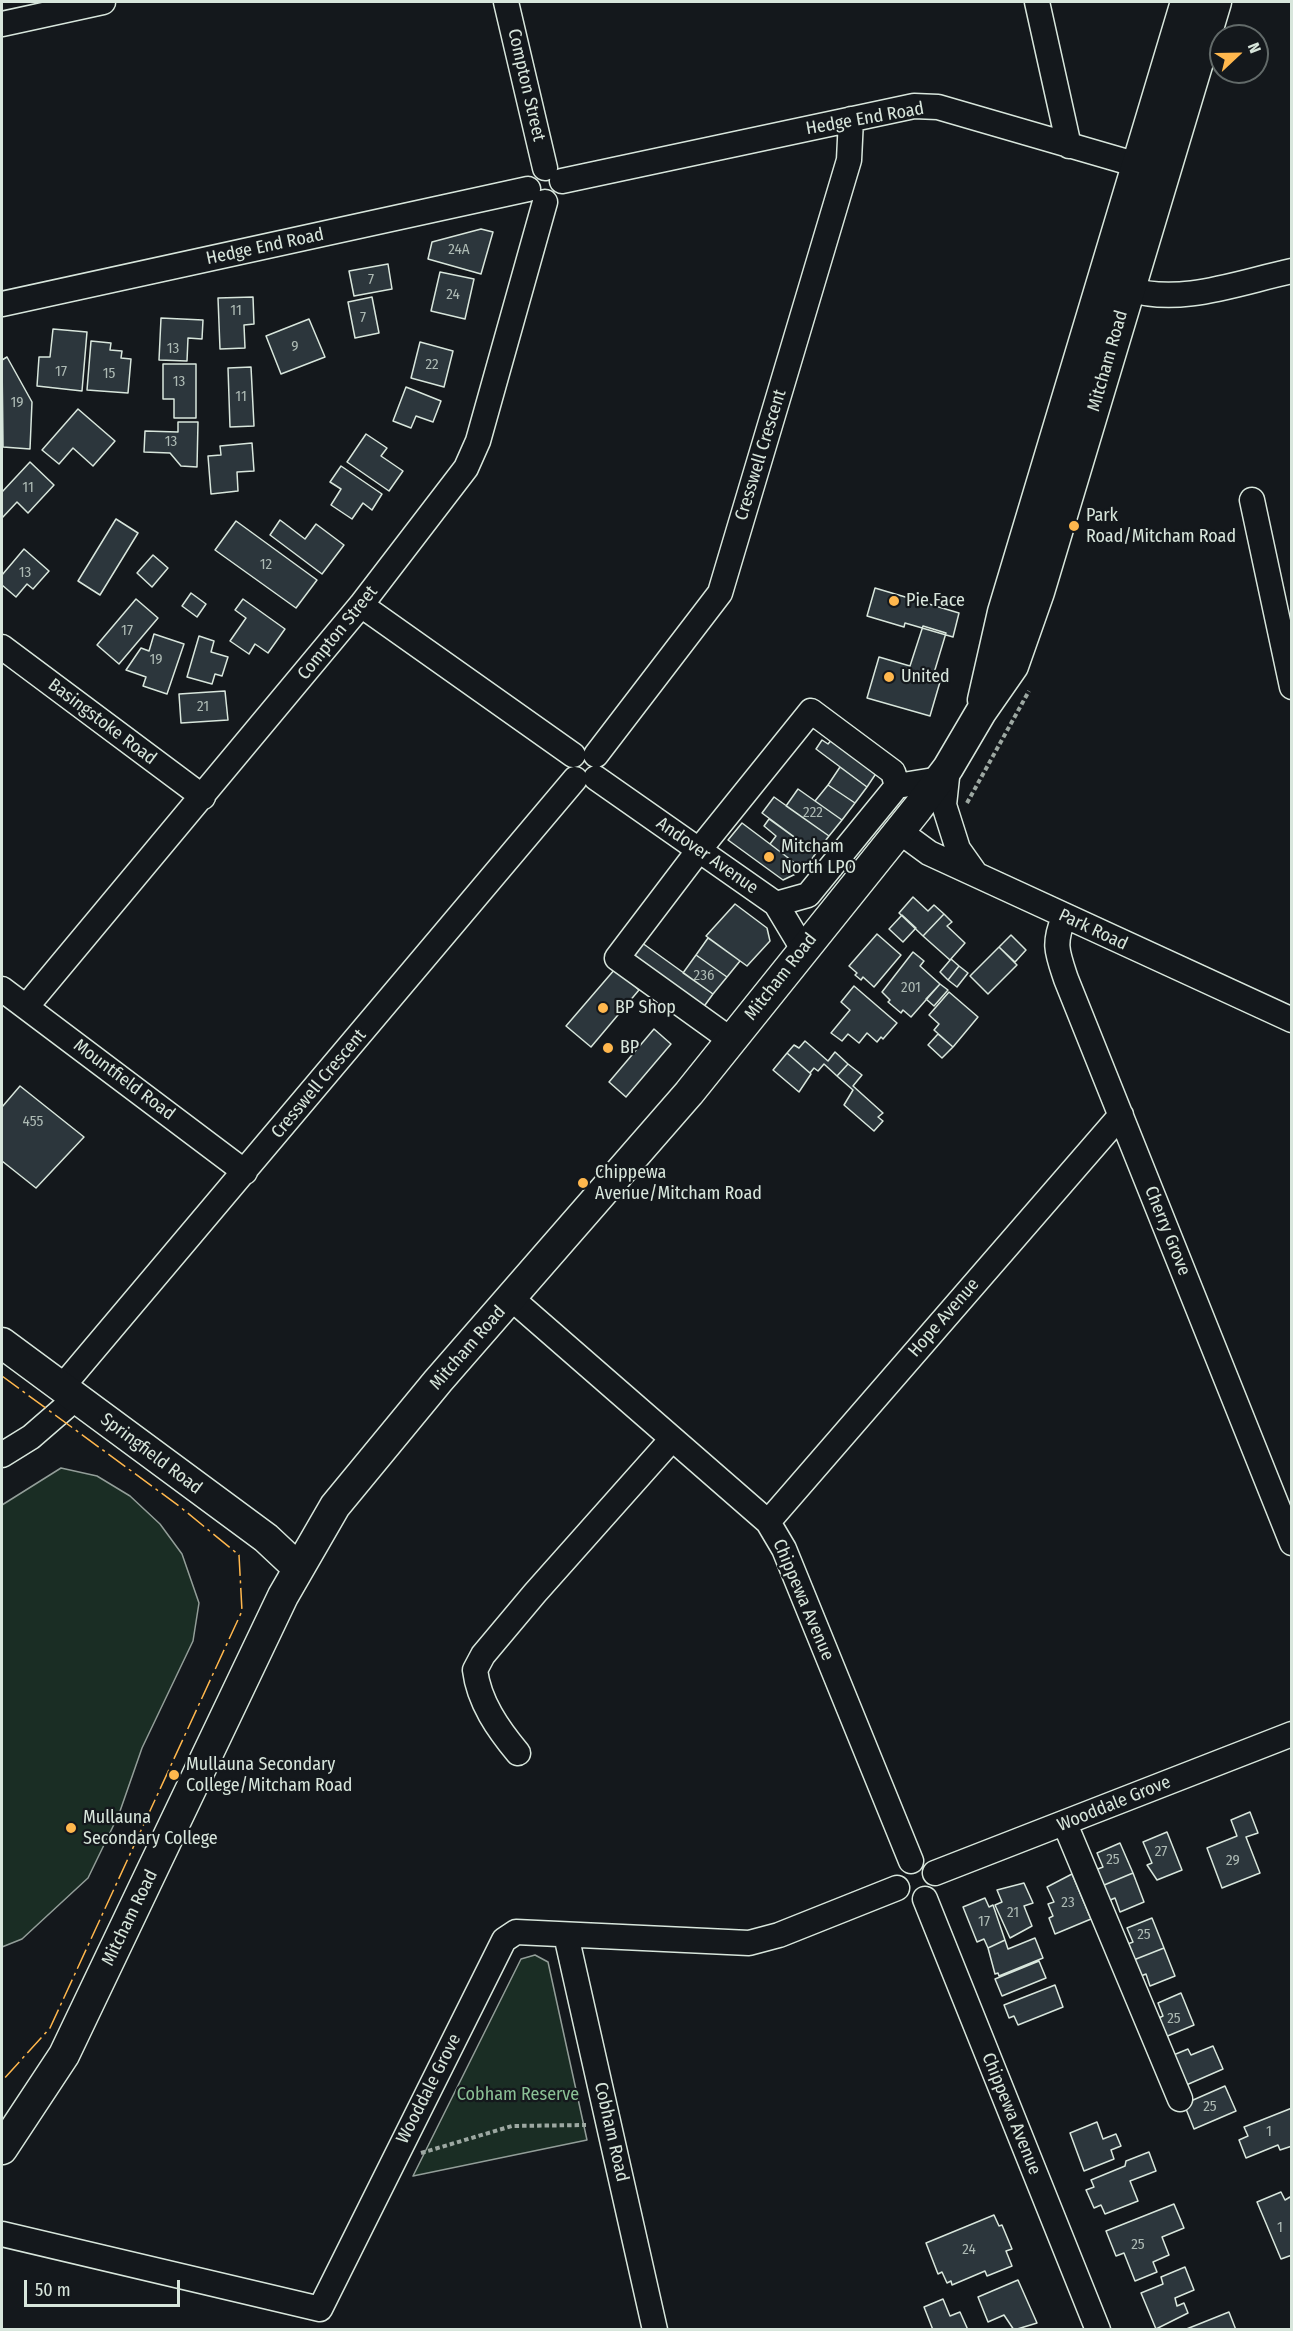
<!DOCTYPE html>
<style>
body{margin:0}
#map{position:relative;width:1293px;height:2331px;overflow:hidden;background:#14181c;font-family:"Fira Sans Condensed",sans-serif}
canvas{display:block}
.frame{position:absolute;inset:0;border:3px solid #d8e6dc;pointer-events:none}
.north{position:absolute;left:1209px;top:24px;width:60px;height:60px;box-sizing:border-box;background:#14181c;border:2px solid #626a69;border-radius:50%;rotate:68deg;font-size:16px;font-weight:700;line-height:24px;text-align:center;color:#d8e6dc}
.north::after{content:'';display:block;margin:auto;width:21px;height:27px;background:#ffb74d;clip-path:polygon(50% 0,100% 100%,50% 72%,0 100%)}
.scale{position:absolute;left:24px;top:2280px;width:156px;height:27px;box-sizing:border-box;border:3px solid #d8e6dc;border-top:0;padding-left:8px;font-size:18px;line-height:21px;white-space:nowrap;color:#d8e6dc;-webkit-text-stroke:4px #14181c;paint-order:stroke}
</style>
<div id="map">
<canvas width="1293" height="2331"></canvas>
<div class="frame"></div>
<div class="north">N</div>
<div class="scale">50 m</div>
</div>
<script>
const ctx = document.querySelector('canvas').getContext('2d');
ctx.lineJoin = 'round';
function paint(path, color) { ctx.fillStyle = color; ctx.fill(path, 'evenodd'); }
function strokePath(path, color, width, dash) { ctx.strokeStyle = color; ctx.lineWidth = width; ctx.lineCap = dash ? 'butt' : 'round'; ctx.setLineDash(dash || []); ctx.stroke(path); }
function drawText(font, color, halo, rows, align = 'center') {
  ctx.font = font + ' "Fira Sans Condensed",sans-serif'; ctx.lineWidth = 4.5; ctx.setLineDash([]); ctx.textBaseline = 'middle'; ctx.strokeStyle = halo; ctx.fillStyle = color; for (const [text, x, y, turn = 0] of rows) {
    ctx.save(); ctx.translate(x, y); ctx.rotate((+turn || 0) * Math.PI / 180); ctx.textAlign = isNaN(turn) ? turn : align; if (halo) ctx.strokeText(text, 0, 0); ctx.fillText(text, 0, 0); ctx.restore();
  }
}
const green = new Path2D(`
 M61,1468L97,1476L130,1496L160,1524L182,1554L199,1603L193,1641L142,1748L119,1814L88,1878L22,1939L2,1947V1505Z
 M535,1955L548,1962L587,2140L413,2176L521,1959Z`);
const building = new Path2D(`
 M481,229L493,232L481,274L428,259L432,242Z
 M388,264L392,289L354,296L349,271Z
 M440,272L474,279L465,319L431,311Z
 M253,297L254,324L244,325L245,348L220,349L218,298Z
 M372,297L379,333L355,338L348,302Z
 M161,318L203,320L202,339L188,338L187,361L159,360Z
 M309,319L325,357L281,374L266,336Z
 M53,329L87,332L82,391L37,386L39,357H50Z
 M91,341L111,343L110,350L122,351L121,358L131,359L128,393L87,390Z
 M420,342L453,351L444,387L411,378Z
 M7,357L32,402L30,449L3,447L2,360Z
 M163,364H196V418H174V399H163Z
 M251,367L254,426L230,427L228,368Z
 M406,387L441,401L433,422L416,416L411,428L393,421Z
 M78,409L115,441L93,466L73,448L59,464L42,450Z
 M178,422H198L197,467L181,466L170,453L144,452L145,431L178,432Z
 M366,434L387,448L381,456L403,471L389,491L347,462Z
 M252,443L254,471L237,472L238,491L211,494L208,456L221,455L220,446Z
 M30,462L54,485L28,513L17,502L2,518V492Z
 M341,466L382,494L372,510L363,503L352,519L331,505L341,489L330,482Z
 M116,519L138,533L100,595L78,581Z
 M280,520L305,539L316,524L344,545L322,574L270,535Z
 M236,521L317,580L296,608L215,550Z
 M24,549L49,571L33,589L27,584L16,597L2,585V575Z
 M153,555L168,568L152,587L137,573Z
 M875,588L959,613L953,637L905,623L904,627L867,616Z
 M191,593L206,604L197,617L182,606Z
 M136,599L158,618L119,664L97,645Z
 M243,599L285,629L268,653L255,644L249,654L230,641L246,618L235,610Z
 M923,626L946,633L934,673L942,675L930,716L867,698L879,657L910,666Z
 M154,634L184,644L167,694L143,686L146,677L126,670L141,648L149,651Z
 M199,636L214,641L211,652L228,657L222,676L215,674L212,684L187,677Z
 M225,691L228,720L181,723L179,694Z
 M834,737L879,769L867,787L816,749L822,740L828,744Z
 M840,767L867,787L855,803L828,785Z
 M828,785L855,803L842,820L815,801Z
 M798,789L842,820L829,836L786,806Z
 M774,797L829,836L816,853L762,813Z
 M769,819L816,853L804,870L770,844L776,836L764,826Z
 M742,823L770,844L804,870L783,880L728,840Z
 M913,897L928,911L934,905L944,914L923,936L899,913Z
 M735,904L767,928L770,941L747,966L706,936Z
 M944,914L952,922L947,926L965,943L950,960L923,936Z
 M902,915L916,928L903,942L889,929Z
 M877,934L901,955L874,987L863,977L861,980L855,975L857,973L849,966Z
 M1011,935L1026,950L1015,962L999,947Z
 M708,938L740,961L727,977L696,955Z
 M638,940L713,994L700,1012L632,963L630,951Z
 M999,947L1017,965L988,994L970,976Z
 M913,952L924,961L920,966L940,984L911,1017L903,1010L901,1013L888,1002L890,1000L882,992Z
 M696,955L727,977L713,994L683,973Z
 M951,959L959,966L948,980L940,972Z
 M959,966L968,973L957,987L948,980Z
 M615,969L639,990L591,1047L566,1026Z
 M940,984L948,990L934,1006L926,999Z
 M854,986L897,1023L883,1039L881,1037L877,1042L867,1033L859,1043L848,1034L842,1041L831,1033L850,1010L841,1002Z
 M949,992L978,1017L953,1047L934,1030L939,1024L929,1015Z
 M654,1029L671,1044L626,1097L609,1082Z
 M938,1034L953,1047L942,1058L928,1045Z
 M805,1041L828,1061L835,1052L848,1064L837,1076L824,1064L818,1071L814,1068L810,1073L787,1053L794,1045L799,1048Z
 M787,1053L811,1074L799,1092L773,1070Z
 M848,1064L862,1075L853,1086L883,1113L878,1117L883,1121L874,1131L844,1105L853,1090L837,1076Z
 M20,1086L84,1137L36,1188L2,1161V1107Z
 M1250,1812L1258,1833L1246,1837L1260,1873L1222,1888L1207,1848L1237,1836L1231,1820Z
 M1167,1832L1182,1870L1157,1880L1147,1865L1152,1863L1143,1842Z
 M1120,1843L1133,1873L1097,1888L1090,1872L1103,1867L1097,1853Z
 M1133,1873L1144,1902L1120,1912L1115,1898L1103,1903L1097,1888Z
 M1072,1874L1091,1919L1055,1934L1049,1918L1053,1916L1048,1904L1054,1902L1047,1887Z
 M1024,1883L1033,1903L1024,1906L1032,1926L1010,1938L995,1905L1002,1902L997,1890Z
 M985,1898L989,1907L993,1905L1005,1940L988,1948L984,1939L977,1942L963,1907Z
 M1152,1918L1164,1948L1126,1963L1120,1947L1133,1942L1127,1928Z
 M1035,1938L1043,1958L999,1976L998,1973L995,1974L988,1948L1005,1940L1008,1949Z
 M1164,1948L1175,1976L1150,1986L1146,1974L1133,1979L1126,1963Z
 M1039,1961L1046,1978L1002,1996L995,1979Z
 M1055,1985L1063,2007L1018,2025L1014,2016L1009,2018L1004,2005Z
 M1181,1993L1194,2025L1158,2040L1150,2022L1163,2016L1158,2003Z
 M1213,2046L1223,2069L1184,2086L1171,2056L1188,2049L1191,2055Z
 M1225,2086L1236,2111L1194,2129L1184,2104Z
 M1292,2108V2146L1280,2150L1278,2145L1246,2158L1239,2140L1248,2136L1244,2127Z
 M1097,2122L1103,2139L1116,2134L1121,2146L1111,2150L1114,2159L1084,2171L1070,2133Z
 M1149,2152L1156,2171L1130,2181L1138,2201L1105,2214L1101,2205L1094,2208L1086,2190L1094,2187L1091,2180L1125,2166L1126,2161Z
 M1281,2192L1285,2200L1290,2197L1292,2200V2255L1281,2259L1257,2202Z
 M1174,2204L1184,2228L1162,2237L1169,2255L1153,2262L1157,2272L1135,2281L1124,2253L1116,2256L1106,2231Z
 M994,2215L999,2226L1002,2225L1012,2249L1006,2251L1012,2266L987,2276L985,2271L952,2285L951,2281L947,2283L942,2272L938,2274L926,2243Z
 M1185,2267L1194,2290L1175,2298L1177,2306L1184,2303L1188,2313L1156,2329L1141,2293L1163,2284L1161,2277Z
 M1018,2280L1037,2323L1014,2330L1004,2315L988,2322L978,2297Z
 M943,2299L950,2316L960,2312L968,2330H933L924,2307Z
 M1229,2312L1236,2330H1184Z`);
const path = new Path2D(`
 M967,803L1029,691
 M421,2153L512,2126L586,2125`);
const minor = new Path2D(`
 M506,2L545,168
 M1037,2L1069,146
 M2,24L103,2
 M562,181L914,106L938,107L1155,170
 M1129,289C1180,306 1240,282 1292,271
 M2,304L528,189
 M1252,500L1292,687
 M361,605L573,755
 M2,647L203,797
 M596,755L720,593L849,160L851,119
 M948,768L944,805L958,849L975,873
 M596,778L776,904L803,949
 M899,831L929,853L1292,1020
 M776,904L808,895L897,786L940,779
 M1064,917C1053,944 1057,952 1066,979L1292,1543
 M2,989L245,1172
 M26,1007L361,605L466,468L478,441L545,202
 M731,1040L617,958L699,850L811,711L893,772L897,786
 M511,1298L768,1522L784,1549L911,1861
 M62,1387L575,779
 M2,1455L31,1437L76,1398
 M768,1522L1121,1115
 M518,1753C498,1729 479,1702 475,1670L483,1655L535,1593L672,1439
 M1065,1824L1180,2099
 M935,1873L1292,1734
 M925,1899L1098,2330
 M566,1935L655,2330
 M2,2234L320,2309L504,1940L516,1932L749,1943L779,1935L897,1888`);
const major = new Path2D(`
 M983,700L1003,612L1186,2
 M2,1343L266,1538L298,1568
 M2,2149L64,2055L283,1596L335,1506L438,1381L689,1093L917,809L948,768L981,712L1013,666L1039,592L1216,2`);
const power = new Path2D(`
 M2,1376L179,1506L239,1555L242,1611L50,2028L2,2081`);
const markers = [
 [1074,526,6,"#ffb74d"],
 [894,601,6,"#ffb74d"],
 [889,677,6,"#ffb74d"],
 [769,857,6,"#ffb74d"],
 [603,1008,6,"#ffb74d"],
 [608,1048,6,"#ffb74d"],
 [583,1183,6,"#ffb74d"],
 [174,1775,6,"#ffb74d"],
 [71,1828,6,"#ffb74d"]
];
const numberNames = [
 ["24A",459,250],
 ["7",371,280],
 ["24",453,295],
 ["11",236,311],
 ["7",363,318],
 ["9",295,347],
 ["13",173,349],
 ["22",432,365],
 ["17",61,372],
 ["15",109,374],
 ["13",179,382],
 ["11",241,397],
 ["19",17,403],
 ["13",171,442],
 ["11",28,488],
 ["12",266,565],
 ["13",25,573],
 ["17",127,631],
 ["19",156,660],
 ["21",203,707],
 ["222",813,813],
 ["236",704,976],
 ["201",911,988],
 ["455",33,1122],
 ["27",1161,1852],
 ["25",1113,1860],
 ["29",1233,1861],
 ["23",1068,1903],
 ["21",1013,1913],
 ["17",984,1922],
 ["25",1144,1935],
 ["25",1174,2019],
 ["25",1210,2107],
 ["1",1269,2132],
 ["1",1280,2228],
 ["25",1138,2245],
 ["24",969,2250]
];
const streetNames = [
 ["Compton Street",526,85,77],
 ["Hedge End Road",865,119,-10],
 ["Hedge End Road",265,247,-12],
 ["Mitcham Road",1108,361,-74],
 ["Cresswell Crescent",761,455,-73],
 ["Compton Street",338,633,-51],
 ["Basingstoke Road",102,722,37],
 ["Andover Avenue",707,856,35],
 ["Park Road",1093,930,25],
 ["Mitcham Road",781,977,-52],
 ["Mountfield Road",124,1080,37],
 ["Cresswell Crescent",319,1084,-50],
 ["Cherry Grove",1167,1231,68],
 ["Hope Avenue",944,1318,-49],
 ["Mitcham Road",468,1348,-49],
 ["Springfield Road",151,1454,37],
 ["Chippewa Avenue",803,1600,67],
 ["Wooddale Grove",1114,1804,-22],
 ["Mitcham Road",130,1918,-64],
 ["Wooddale Grove",429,2089,-63],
 ["Chippewa Avenue",1011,2114,68],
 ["Cobham Road",611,2132,77]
];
const poiNames = [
 ["Park",1086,516],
 ["Road/Mitcham Road",1086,537],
 ["Pie Face",906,601],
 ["United",901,677],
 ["Mitcham",781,847],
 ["North LPO",781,868],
 ["BP Shop",615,1008],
 ["BP",620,1048],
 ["Chippewa",595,1173],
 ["Avenue/Mitcham Road",595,1194],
 ["Mullauna Secondary",186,1765],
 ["College/Mitcham Road",186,1786],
 ["Mullauna",83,1818],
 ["Secondary College",83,1839]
];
const parkNames = [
 ["Cobham Reserve",518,2095]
];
paint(green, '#1a2d24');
strokePath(green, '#939e99', 1.5);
paint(building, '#2c363c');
strokePath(building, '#d8e6dc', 1.5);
strokePath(minor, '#d8e6dc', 27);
strokePath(major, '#d8e6dc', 33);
strokePath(path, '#9da8a2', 4, [4.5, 3]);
strokePath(minor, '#14181c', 24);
strokePath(major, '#14181c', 30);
strokePath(power, '#ffb74d', 1.5, [21, 4.5, 3, 4.5]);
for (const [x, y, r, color] of markers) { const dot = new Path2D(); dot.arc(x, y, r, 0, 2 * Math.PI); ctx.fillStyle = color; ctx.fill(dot); strokePath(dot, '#14181c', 2); }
drawText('15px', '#adbab4', null, numberNames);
drawText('18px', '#d8e6dc', '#14181c', streetNames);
drawText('18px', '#d8e6dc', '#14181c', poiNames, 'left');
drawText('18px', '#8ac095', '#14181c', parkNames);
</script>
